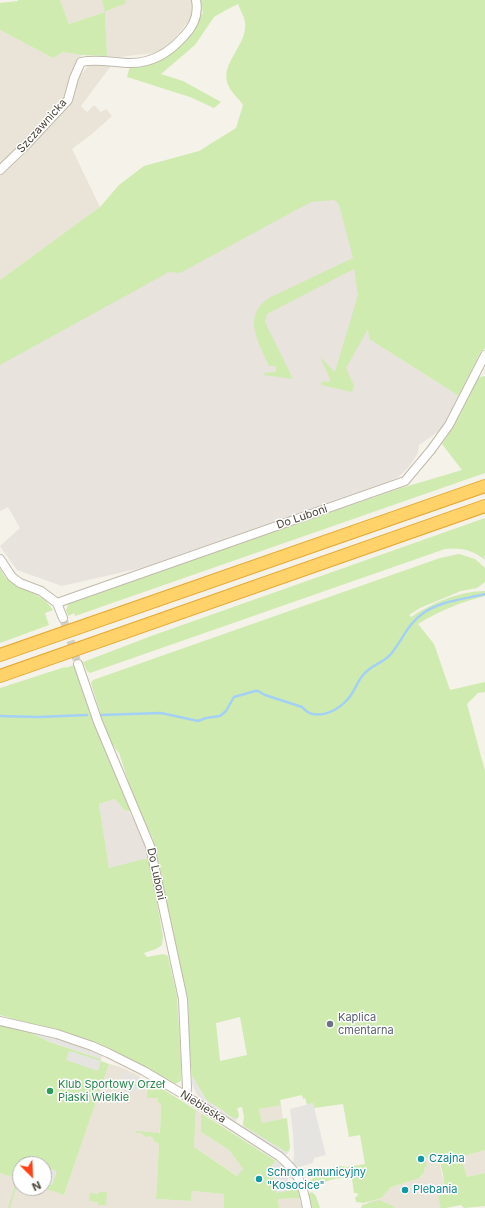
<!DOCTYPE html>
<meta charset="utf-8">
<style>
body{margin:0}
#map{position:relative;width:485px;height:1208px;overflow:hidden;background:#f5f2e9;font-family:Inter,sans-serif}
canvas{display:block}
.north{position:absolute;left:12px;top:1156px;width:40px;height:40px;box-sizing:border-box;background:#fff;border:1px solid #b6b4af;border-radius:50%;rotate:156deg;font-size:11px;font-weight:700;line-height:16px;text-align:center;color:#494337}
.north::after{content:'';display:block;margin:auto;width:14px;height:18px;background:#ff4116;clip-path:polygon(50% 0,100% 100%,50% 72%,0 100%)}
</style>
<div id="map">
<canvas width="485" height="1208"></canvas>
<div class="north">N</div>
</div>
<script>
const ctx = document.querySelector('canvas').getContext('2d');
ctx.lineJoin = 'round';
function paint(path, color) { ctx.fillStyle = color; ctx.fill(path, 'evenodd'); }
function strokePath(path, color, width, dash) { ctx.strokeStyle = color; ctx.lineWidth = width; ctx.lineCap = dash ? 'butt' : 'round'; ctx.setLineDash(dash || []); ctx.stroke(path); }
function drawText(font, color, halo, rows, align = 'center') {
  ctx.font = font + ' Inter,sans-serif'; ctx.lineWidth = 3; ctx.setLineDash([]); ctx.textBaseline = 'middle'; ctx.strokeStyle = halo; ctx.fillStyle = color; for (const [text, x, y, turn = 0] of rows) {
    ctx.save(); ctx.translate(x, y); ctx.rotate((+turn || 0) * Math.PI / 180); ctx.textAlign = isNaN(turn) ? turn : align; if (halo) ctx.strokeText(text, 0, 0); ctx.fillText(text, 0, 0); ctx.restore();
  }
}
const residential = new Path2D(`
 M60,0H102L106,12L125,3V0H193L194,15L163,52L119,57L107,56L105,12L69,24Z
 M0,30L53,58L63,52L82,55L76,63L67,97L0,166Z
 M92,61L113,63L81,106L87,112L94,105L101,112L106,109L112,116L92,134L72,149L100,207L0,280V173L51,124L77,80Z
 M109,1064L121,1067L140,1076L141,1081L148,1084L154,1083L162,1088L156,1199L191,1201L192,1191L224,1194V1208H0V1173L20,1180V1188H43L64,1195Z
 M281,1104L283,1119L262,1123L259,1109Z
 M196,1110L201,1113V1132L229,1150L243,1169L238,1176L194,1147Z
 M485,1150V1173L467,1177L461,1157Z
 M438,1155L444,1184L442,1185L445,1195L441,1207L437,1208H369L368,1202L382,1198L389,1188L408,1182V1180L418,1178L422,1176L424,1173L425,1158Z
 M299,1198L302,1208H279L278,1199Z`);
const industrial = new Path2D(`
 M312,195H342L363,238L369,339L459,396L442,428L438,432L419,445L418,453L409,467L398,477L389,481L141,568L62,586L17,570L0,546L20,528L8,507L0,511V280L100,207Z
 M115,799L124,810L129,811L144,841L148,858L109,869L99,804Z`);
const green = new Path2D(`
 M18,0H60L69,24L105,12L102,0H125L126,3L105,12L107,56L82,55L63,52L53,58L0,30V3L18,1Z
 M200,0H485V348L480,353L459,396L369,339L368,329L346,368L354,386L352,392L321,385V382L331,381L320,357L335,372L358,295L354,269L267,314L265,322L293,379L264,375V373L276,372V366H269C259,343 241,316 269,298L353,258L340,208L338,203L334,200L311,202L180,273L169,272L0,365V280L100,207L119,185L144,166L199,151L236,128L243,105C238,98 229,90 227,82C222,61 248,44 245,22C244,16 240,10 238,4L226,10L214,17L195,45L161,74L183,81L221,102L214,108L190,97L127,77L131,63L165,57L203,13Z
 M485,376V473L75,616L74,613L68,616L66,610L69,603L77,600L398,489L462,470L442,444L459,416L476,378Z
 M485,518V556H484L485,560C473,550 460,547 445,549L90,673L87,671L83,662L91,659L154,635Z
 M459,554L475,559L485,568V582L477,588L461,591L420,608L409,615L411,617C432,603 460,591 485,591V596C461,602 439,611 418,624L434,644L450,690L485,682V692L478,693L467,704L485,771V1150L461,1157L467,1177L485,1173V1206L464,1208L461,1205L446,1208H437L441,1207L438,1196L445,1194L442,1185L444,1184L443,1174L438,1155L425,1158L427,1166L425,1167L424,1173L419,1178L389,1188L390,1190H388L382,1198L363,1203L356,1202L355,1197L358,1196L357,1193H354L352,1179C338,1175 322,1183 310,1188V1180L329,1169L339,1166L348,1167L365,1164L360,1135L349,1137L343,1104L314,1108L313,1103L307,1105L305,1098L303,1099L302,1095L280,1100L281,1105L259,1109L262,1123L287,1118L290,1147L289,1151L286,1152L245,1127L243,1124L244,1117L242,1107L237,1108L239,1115L238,1118L234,1119L219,1108L207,1101L192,1076L189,1046L188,999L175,946L157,854L153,839L135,802L119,753L111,743L98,713L100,712L91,683L93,680L440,558ZM240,1017L247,1055L220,1061L216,1023Z
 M0,569L6,578L45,600L53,610L45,613L49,625L0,643Z
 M74,665L95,723L131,810L128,811L124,810L115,799L99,804L109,868L148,858L144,841L137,825L139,824L147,848L163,936L162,945L156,949L144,953L147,957L163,954L168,956L177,996L181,1061V1081L175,1084C146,1068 117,1050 85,1039C58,1029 28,1024 0,1015V688L65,667V668Z
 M0,1026L30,1032L50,1042L101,1059V1061L109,1064L64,1195L43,1188H44V1164H20V1180H18L10,1208H8L17,1179L0,1173Z
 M153,1083L196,1110L194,1147L237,1176L243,1169L229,1150L201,1132V1113L276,1161L272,1165L275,1170L272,1183L296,1185L301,1201L299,1198L278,1199L279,1208H224V1194L192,1191L191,1201L156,1199L159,1144L154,1141L153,1138L150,1136L146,1137L141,1133H135L136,1131L160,1133L161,1103H158V1098H147L148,1085Z
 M99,1192H107L106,1205H98V1202L89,1201L90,1193L99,1194Z
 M312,1192L316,1196L320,1208H310L308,1194Z
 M379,1200L393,1206L394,1208H361L362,1205Z`);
const parking = new Path2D(`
 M30,1032L59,1039L85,1047L103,1055L101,1059L50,1042Z
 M69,1051L101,1061L98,1071L66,1060Z
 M122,1071L129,1074V1073L139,1078V1093L123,1092Z
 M192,1076L207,1101L219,1108L234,1119L238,1118L235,1122L202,1101L197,1095L192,1084Z
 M313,1103L326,1155L314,1158L313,1163L296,1168L293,1164L294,1154L293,1134L290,1109Z
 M243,1124L245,1127L286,1152L289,1151L288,1153L285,1156L241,1127Z
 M276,1161L285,1168L293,1180L290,1178L288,1179V1183L293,1184L294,1183L296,1185L293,1186L288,1191L276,1193L275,1187L272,1183L275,1170L272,1165Z
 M44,1167L57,1171L52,1185L44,1183Z`);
const stream = new Path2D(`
 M100,715L161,713L198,721L206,718L220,716L226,711L234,697L255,691H258L265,695L302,707C314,722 336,712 347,700C354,693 357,682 363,675C371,665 383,663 390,655C402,641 407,625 422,614C439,601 465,599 485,594
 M0,716L38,717L87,715`);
const minorTunnel = new Path2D(`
 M63,618L78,664`);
const minor = new Path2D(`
 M0,170L26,145L68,100L74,78L81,62C98,58 114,63 131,63C153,63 170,52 184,36C194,26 199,15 196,0
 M0,559L12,577L20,583L41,591L57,603L63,618
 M57,603L405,481L431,450L449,425L485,355
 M78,664L98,722L150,846L183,999L187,1088L186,1096
 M0,1021L57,1034L92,1046L108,1053L144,1071L186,1096L279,1156C298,1172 303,1184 307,1208`);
const highway = new Path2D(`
 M0,655L485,486
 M0,676L485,506`);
const markers = [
 [330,1024,4,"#6b7280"],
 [50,1091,4,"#2e9e5b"],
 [421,1159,4,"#0f9aa8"],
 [259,1179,4,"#0f9aa8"],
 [405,1190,4,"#0f9aa8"]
];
const streetNames = [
 ["Szczawnicka",42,126,-48],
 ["Do Luboni",302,517,-19],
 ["Do Luboni",156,874,78],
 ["Niebieska",203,1107,32]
];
const worshipNames = [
 ["Kaplica",338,1018],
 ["cmentarna",338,1031]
];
const leisureNames = [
 ["Klub Sportowy Orzeł",58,1085],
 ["Piaski Wielkie",58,1098]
];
const cultureNames = [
 ["Czajna",429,1159],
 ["Schron amunicyjny",267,1173],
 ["\"Kosocice\"",267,1186],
 ["Plebania",413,1190]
];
paint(residential, '#e9e4d7');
paint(industrial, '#e8e3dd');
paint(green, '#cfebb0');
paint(parking, '#e6e4e1');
strokePath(stream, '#a3d0f4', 2.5);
strokePath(minorTunnel, '#d3cfc5', 8, [8, 4]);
strokePath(minor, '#c1baab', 10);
strokePath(highway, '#e5a933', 14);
strokePath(minor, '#fff', 8);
strokePath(highway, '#ffd26a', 12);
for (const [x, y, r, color] of markers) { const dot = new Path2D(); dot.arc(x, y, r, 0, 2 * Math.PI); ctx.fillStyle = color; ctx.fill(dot); strokePath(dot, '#fff', 1.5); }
drawText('11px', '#494337', '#fff', streetNames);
drawText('11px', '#5b616d', '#fff', worshipNames, 'left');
drawText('11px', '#27864d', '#fff', leisureNames, 'left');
drawText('11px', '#0d838f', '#fff', cultureNames, 'left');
</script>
